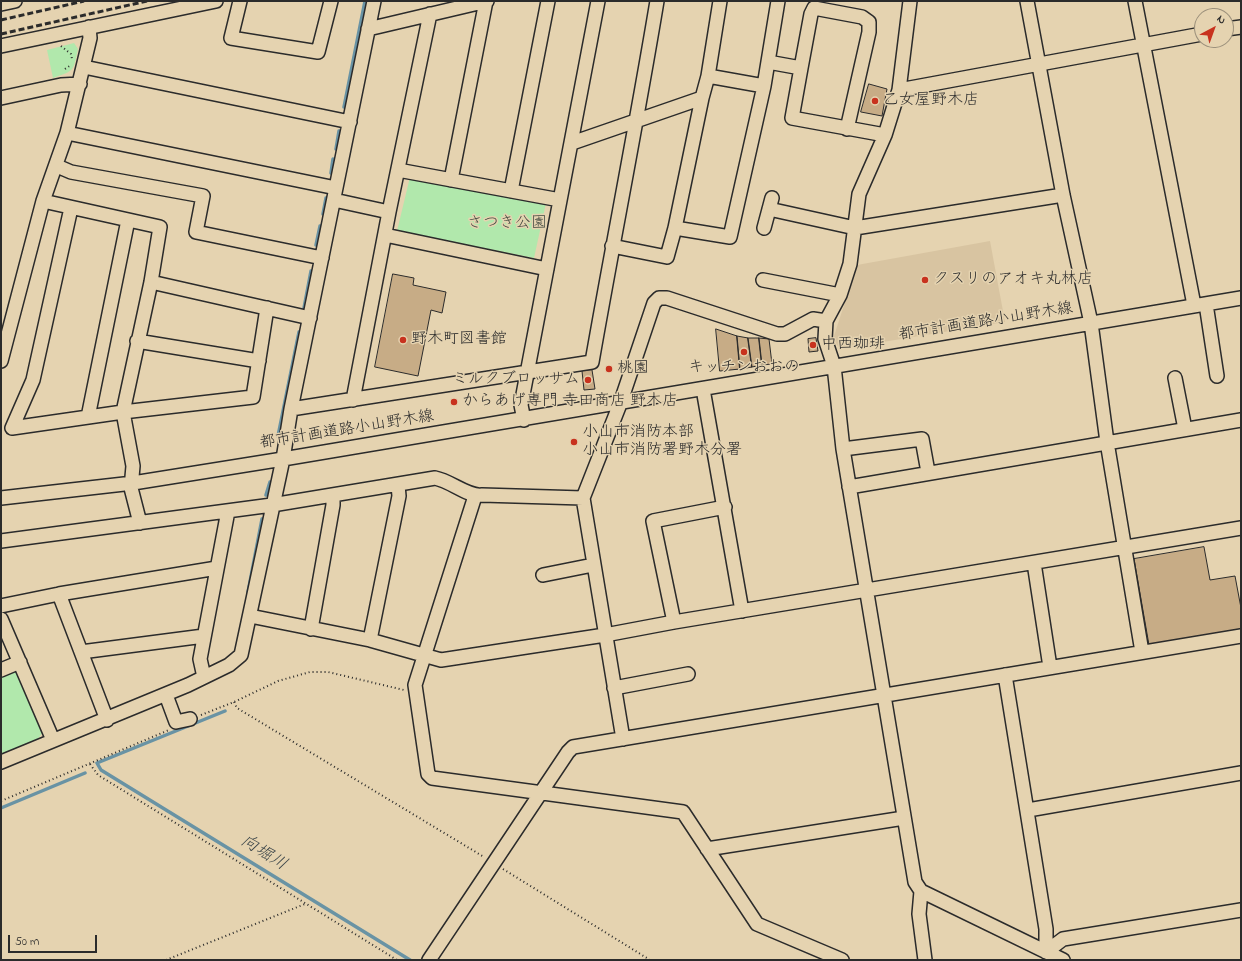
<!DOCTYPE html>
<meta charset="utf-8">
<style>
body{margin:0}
#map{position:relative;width:1242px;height:961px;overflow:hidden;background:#e5d3b0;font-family:"Indie Flower",sans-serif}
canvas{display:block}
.frame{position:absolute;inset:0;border:2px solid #2b2b2b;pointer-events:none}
.north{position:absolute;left:1194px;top:8px;width:40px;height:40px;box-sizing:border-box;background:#e5d3b0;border:1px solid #9b907b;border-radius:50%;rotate:41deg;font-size:11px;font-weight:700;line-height:16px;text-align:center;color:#2b2b2b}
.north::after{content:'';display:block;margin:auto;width:14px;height:18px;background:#c8321e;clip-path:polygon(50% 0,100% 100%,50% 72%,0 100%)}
.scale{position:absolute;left:8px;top:935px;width:89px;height:18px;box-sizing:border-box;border:2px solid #2b2b2b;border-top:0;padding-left:5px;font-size:12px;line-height:14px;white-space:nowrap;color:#2b2b2b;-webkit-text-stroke:3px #e5d3b0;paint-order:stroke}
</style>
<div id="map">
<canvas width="1242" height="961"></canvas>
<div class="frame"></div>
<div class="north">N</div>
<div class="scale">50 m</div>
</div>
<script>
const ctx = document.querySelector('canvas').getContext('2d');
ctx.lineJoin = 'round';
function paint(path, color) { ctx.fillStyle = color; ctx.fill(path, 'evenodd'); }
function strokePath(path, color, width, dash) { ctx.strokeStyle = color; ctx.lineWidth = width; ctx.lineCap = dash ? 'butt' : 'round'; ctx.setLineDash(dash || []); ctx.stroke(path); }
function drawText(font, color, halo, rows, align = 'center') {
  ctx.font = font + ' "Indie Flower","Klee One",sans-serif'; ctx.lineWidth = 3; ctx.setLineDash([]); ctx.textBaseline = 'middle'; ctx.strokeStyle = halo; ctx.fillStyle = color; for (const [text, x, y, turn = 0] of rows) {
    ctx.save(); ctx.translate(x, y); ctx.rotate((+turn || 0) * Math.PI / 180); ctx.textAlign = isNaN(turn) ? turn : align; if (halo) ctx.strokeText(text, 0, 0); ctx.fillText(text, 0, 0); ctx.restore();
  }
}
const built = new Path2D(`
 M990,241L1005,322L840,349L833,339L857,265Z`);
const green = new Path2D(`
 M74,43L78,49C73,71 76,70 53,78L47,50Z
 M410,177L546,203L534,258L397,231Z
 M15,671L21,674L43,732L37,740L1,755V677Z`);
const stream = new Path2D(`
 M344,107L365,1
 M336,149L339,131
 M331,173L333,159
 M323,214L326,198
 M316,245L320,226
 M304,308L311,271
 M278,436L299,332
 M266,495L270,482
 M248,592L262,519
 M225,711L97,763L101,770L410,960
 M1,808L85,773`);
const building = new Path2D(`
 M869,84L887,89L882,116L861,112Z
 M393,274L414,278L413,285L446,292L442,313L431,310L418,376L375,367Z
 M716,329L737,336L740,369L720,371Z
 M737,336L748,338L752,367L740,369Z
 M748,338H759L762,365L752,367Z
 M759,338L769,339L772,364L762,365Z
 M816,338L818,351L809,352L808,339Z
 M592,370L595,389L584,390L582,371Z
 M1204,547L1210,580L1235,576L1241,608V629L1149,645L1134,559Z`);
const path = new Path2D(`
 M61,46L71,54L72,59
 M65,69L71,65
 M234,702L237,708L484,857
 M201,715L234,702L278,681L310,672H328L404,690
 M90,764L98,775L397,960
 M1,801L169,730
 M503,869L650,960
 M166,960L305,904`);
const minor = new Path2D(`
 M240,1L231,38L318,52L331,1
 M910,1L899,90L885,135L859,194L850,264L840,295L826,321L825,339L834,366L843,449L915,882L921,891L1063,960
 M1027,1L1063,195L1091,323L1107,442L1142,652
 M1135,1L1194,305
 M1,4L15,1
 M368,29L487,1
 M1226,29L1241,27
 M1,46L216,1
 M768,62L801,68L792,118L885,135
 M84,67L350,122
 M801,68L811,14L814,8L862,17L869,22V32L847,129
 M708,76L720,1
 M899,90L1202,34
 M1,98L61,85L80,84
 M67,133L336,188
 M572,143L702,98L708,76L764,86
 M57,166L71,172L203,196L196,232L322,258
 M398,170L560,200
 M451,180L486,1
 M511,191L548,1
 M334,200L389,212
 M43,201L160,227L151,282L123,412L133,466L131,488L140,523
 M71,208L33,380L12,428L123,412L253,397L267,308
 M769,209L855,228L1063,195
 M675,228L730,237L764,86L778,1
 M764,228L772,198
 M385,235L547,269
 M612,246L667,257L675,228L702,98
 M763,280L840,295
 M151,282L310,318
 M1206,304L1217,376
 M137,341L259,361
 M1,361L43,201L67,133L90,38L89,27
 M1175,378L1185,429
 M703,389L742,611
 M353,400L389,212L430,14
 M291,409L592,362C613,242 637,122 657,1
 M88,417L128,220
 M524,420L521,405L598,1
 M843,449L922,439L928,472
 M849,487L1241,420
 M475,496L415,685L428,774L432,778L683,812L757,924L842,960
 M1,498L133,483L283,459L1241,298
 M1,541L272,505L435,478C451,481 468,497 482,495L583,498
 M1034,563L1050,667
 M543,575L593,565
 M59,594L107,720
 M1,606L59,594L217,568
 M250,616L370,640L441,660L605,635L674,622L1241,528
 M1,619L53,740
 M674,622L653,521L725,507
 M311,629L333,505V495
 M370,640L399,496L398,485
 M81,652L204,636
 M1,670L20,662
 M1005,675L1046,929V952
 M204,677L200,659L228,511
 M614,688L688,674
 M166,695L176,722L190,719
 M623,739L583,498L620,404L654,303L659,298H667L777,334H785L813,319L826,321
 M1,762L188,685L229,665L241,655L283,459L291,409L374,1
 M1028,810L1241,773
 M707,849L904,818
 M921,891L919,914L925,960
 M1046,952L1063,939L1241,910
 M429,960L568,752L573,747L1241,636`);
const rail = new Path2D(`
 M1,20L84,1
 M1,34L147,1`);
const markers = [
 [875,101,4,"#c8321e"],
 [925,280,4,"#c8321e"],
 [403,340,4,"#c8321e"],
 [813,345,4,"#c8321e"],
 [744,352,4,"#c8321e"],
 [609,369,4,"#c8321e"],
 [588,380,4,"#c8321e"],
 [454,402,4,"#c8321e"],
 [574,442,4,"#c8321e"]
];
const poiNames = [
 ["乙女屋野木店",883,101],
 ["クスリのアオキ丸林店",933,280],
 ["野木町図書館",411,340],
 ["中西珈琲",821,345],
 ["キッチンおおの",744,368,"center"],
 ["桃園",617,369],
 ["ミルクブロッサム",580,380,"right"],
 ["からあげ専門 寺田商店 野木店",462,402],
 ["小山市消防本部",582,433],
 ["小山市消防署野木分署",582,451]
];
const parkNames = [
 ["さつき公園",507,224]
];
const streetNames = [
 ["都市計画道路小山野木線",986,323,-9],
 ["都市計画道路小山野木線",347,431,-9]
];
const waterNames = [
 ["向堀川",263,854,32]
];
paint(built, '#d8c4a1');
paint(green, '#b1e8ac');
strokePath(stream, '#6993a4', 3.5);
paint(building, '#c7ac86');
strokePath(building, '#2b2b2b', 1);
strokePath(minor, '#2b2b2b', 16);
strokePath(path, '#2b2b2b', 2, [1, 3]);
strokePath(minor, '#e5d3b0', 13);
strokePath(rail, '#2b2b2b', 3, [6, 3]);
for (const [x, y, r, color] of markers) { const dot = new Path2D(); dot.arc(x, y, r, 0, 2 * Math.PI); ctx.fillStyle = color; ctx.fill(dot); strokePath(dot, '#e5d3b0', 1.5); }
drawText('16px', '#2b2b2b', '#e5d3b0', poiNames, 'left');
drawText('16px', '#3f473e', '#e5d3b0', parkNames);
drawText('16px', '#2b2b2b', '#e5d3b0', streetNames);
drawText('italic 17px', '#3b4549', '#e5d3b0', waterNames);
</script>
